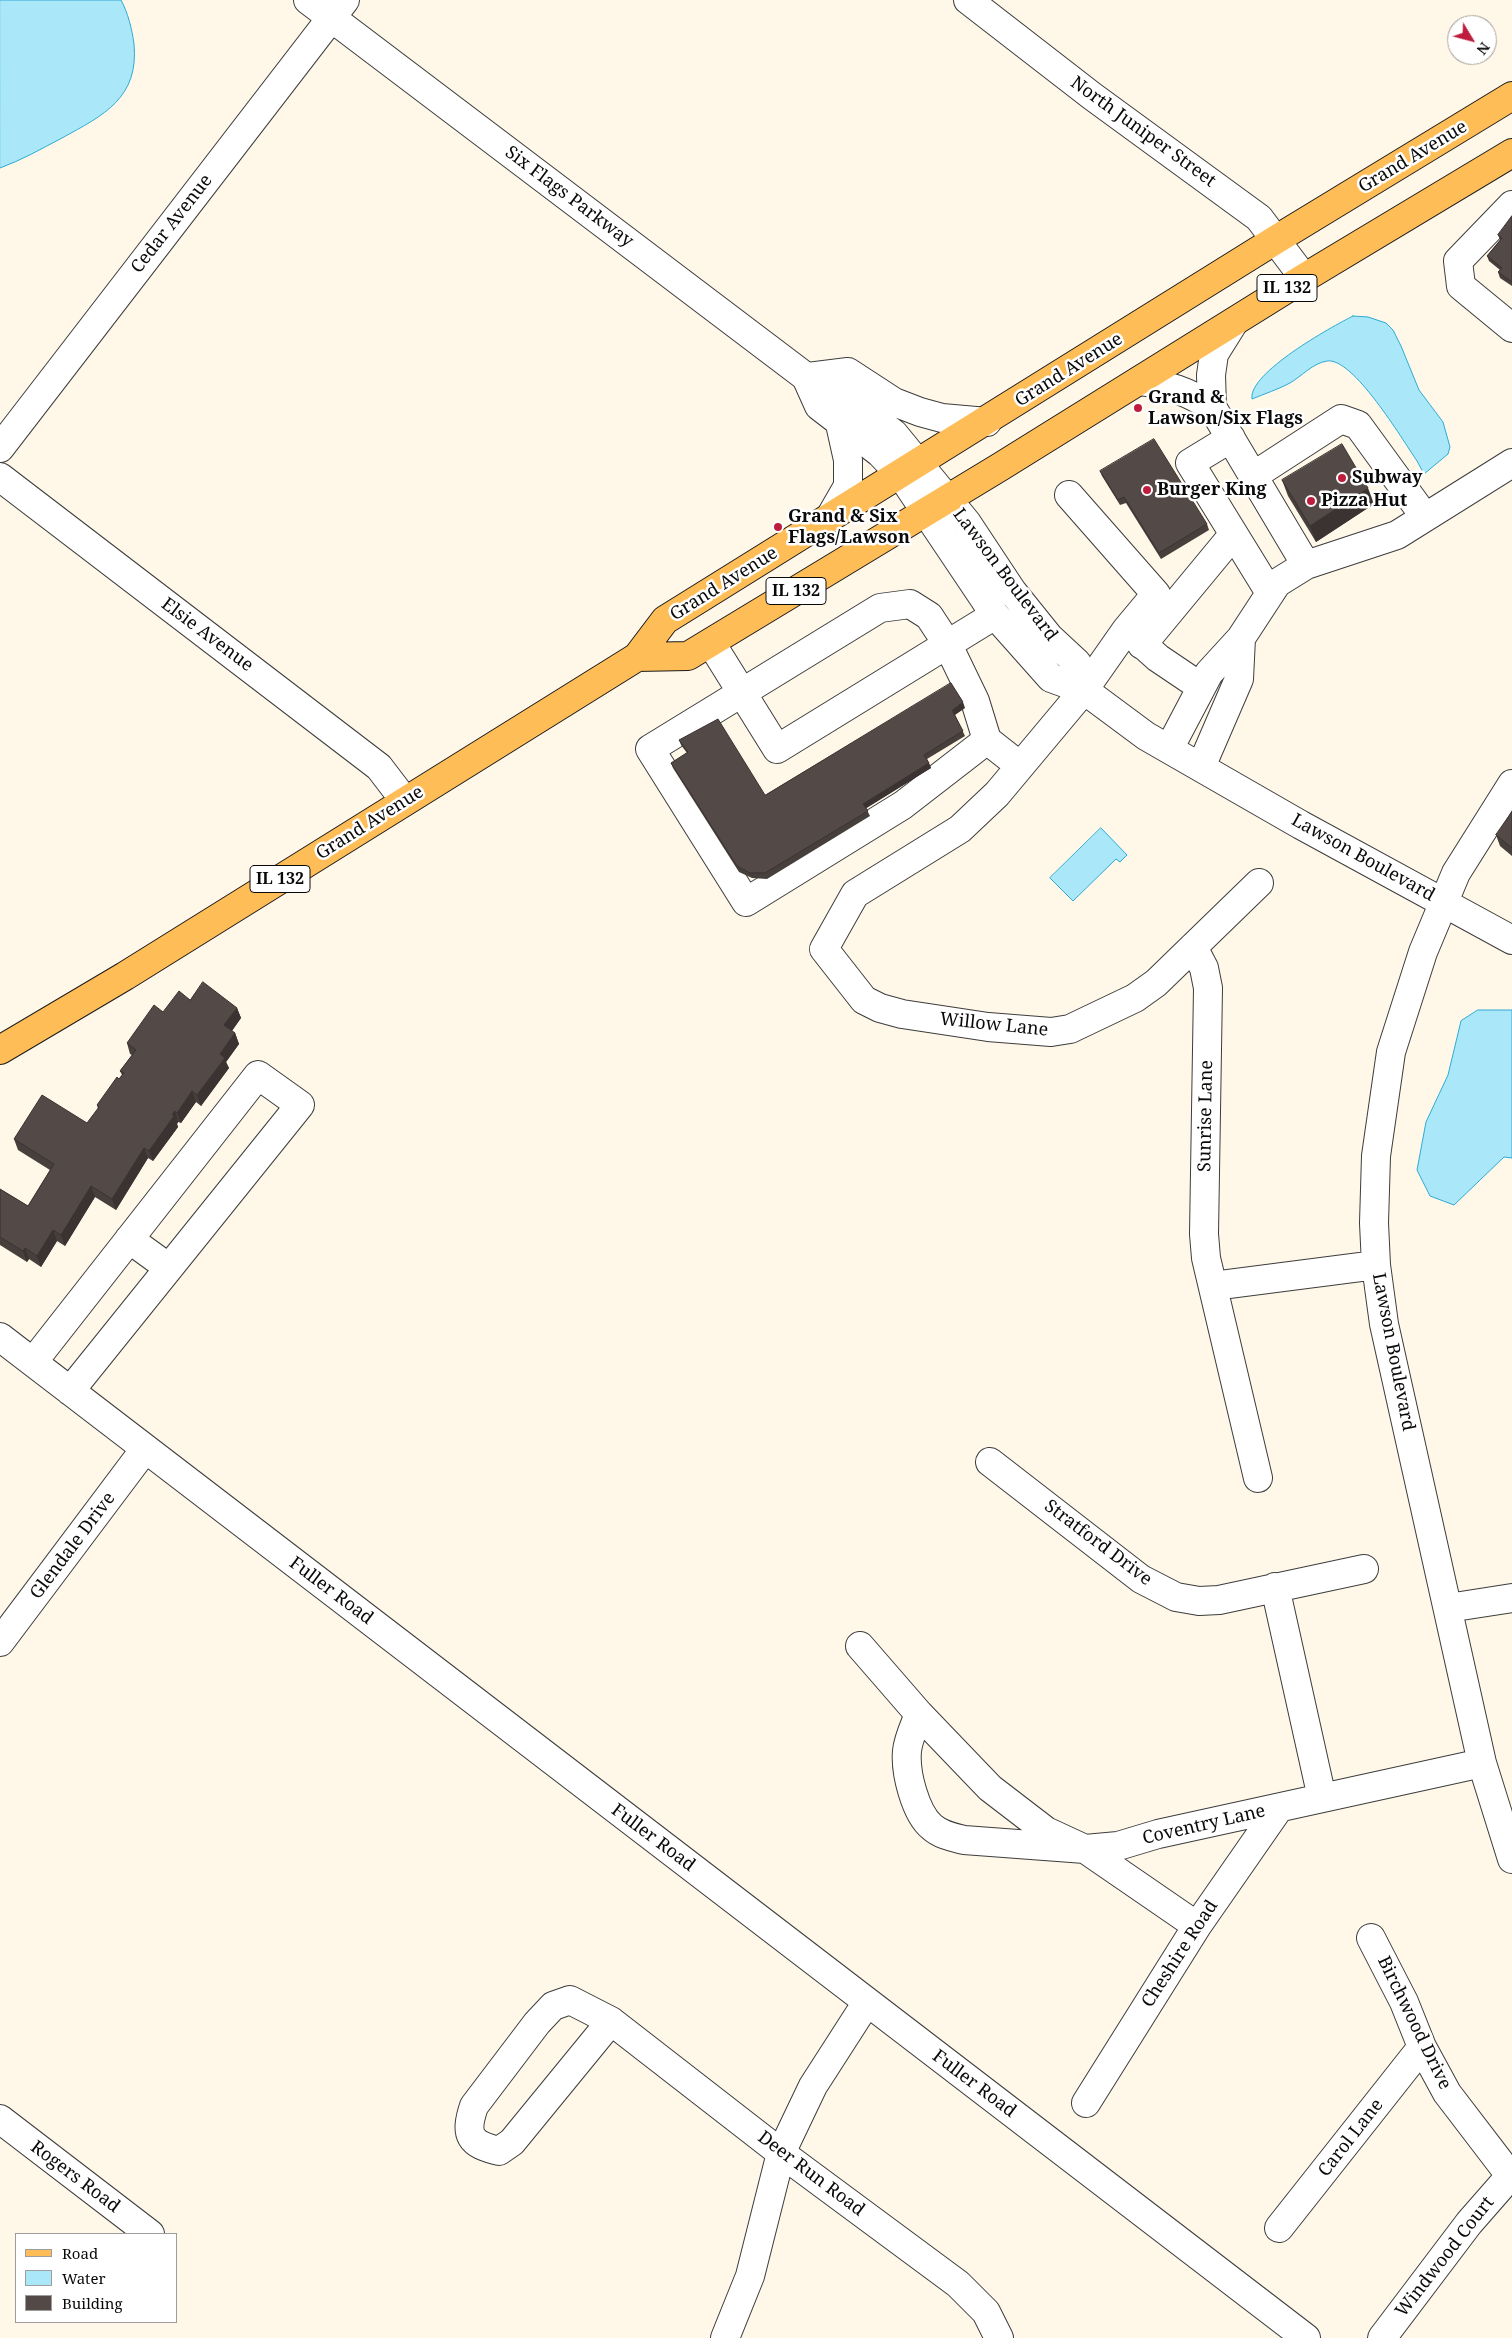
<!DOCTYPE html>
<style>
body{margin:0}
#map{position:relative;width:1512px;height:2338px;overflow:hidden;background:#fff7e7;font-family:"Noto Serif",serif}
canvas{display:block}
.legend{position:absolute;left:15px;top:2233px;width:162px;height:90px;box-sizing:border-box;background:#fff;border:1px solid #9d9d9d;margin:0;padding:6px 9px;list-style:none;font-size:15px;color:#0a0a0a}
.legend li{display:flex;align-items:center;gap:10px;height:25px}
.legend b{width:25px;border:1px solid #9d9d9d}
.north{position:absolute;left:1447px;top:15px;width:50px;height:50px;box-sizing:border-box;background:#fff;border:1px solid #9d9d9d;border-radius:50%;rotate:127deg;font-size:14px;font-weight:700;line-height:20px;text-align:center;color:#0a0a0a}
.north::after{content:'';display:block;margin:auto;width:18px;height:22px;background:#bf1d3d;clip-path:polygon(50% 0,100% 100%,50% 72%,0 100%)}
</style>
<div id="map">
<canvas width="1512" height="2338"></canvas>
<ul class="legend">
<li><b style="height:6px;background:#ffbd57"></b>Road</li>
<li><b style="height:14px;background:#aae7f9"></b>Water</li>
<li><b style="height:14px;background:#534946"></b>Building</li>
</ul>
<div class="north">N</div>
</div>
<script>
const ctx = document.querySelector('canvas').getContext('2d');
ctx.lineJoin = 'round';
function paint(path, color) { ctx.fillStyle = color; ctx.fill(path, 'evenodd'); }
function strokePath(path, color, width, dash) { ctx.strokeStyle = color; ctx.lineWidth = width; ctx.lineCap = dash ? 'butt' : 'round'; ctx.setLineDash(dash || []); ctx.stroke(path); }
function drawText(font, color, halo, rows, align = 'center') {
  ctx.font = font + ' "Noto Serif",serif'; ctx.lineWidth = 5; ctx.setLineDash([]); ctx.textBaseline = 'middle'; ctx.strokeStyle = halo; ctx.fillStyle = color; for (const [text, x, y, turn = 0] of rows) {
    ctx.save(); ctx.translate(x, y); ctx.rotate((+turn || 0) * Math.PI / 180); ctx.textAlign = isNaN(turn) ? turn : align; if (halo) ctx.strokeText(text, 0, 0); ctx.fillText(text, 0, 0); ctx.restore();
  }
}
const water = new Path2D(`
 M0,0H121C128,13 132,29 134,44C139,98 104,115 62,138C41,149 22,160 0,168Z
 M1353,316L1368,317L1386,323L1393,330L1401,346L1419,390L1443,422L1450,447L1448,454L1424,474L1417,461C1402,439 1353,357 1327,361C1313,363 1302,376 1290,383C1279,389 1264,394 1252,399C1248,373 1331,327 1353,316Z
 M1101,828L1127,855L1120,862L1116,859L1073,901L1050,878Z
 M1478,1010H1512V1158L1504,1157L1454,1205L1430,1196L1417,1170L1426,1122L1448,1075L1461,1021Z`);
const minor = new Path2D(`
 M308,0L806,377L839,392L894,434L967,523L1012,591L1049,637L1077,663L1084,690
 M968,0L1092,96L1259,218L1304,278
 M1512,205L1458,261L1461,286L1512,328
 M806,377L819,406L880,453L901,475L995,615L1051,678L1084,690L1146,736L1301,825L1512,940
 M808,377L848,372L894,402L920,412L942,418L987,422
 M1139,381C1168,385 1187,391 1212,407L1306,565
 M1212,407L1211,375L1214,354L1234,322
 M1231,438L1190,463L1270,593
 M0,448L345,0
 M1253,476L1341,419L1358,425L1425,517
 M0,477L379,767L405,801
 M1069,495L1156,594L1126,630L1084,690L997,794L960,829L855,894L824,949L864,1000L880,1008L902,1014L988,1027L1051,1032L1070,1029L1135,998L1156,983L1259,883
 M829,519L848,486V460L840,424
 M1129,632L1158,658L1201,687
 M711,643L777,749L995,615
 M1142,645L1233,535
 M987,740L903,805L746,902L650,749L880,608L910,604L929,616L948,645L975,701L987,740L1020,766
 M1169,749L1209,673L1241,638L1277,583L1306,565L1397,535L1512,463
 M1201,767L1239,679L1241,638
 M1512,784L1456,873L1423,952L1391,1052L1376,1156L1374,1223L1376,1265L1384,1324L1482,1763L1512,1859
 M1193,947L1204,968L1208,988L1204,1234L1206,1258L1258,1478
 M129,1239L169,1268
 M1213,1286L1376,1265
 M0,1337L1306,2338
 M33,1362L258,1075L300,1105L70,1391
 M990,1462L1141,1579L1176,1597L1199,1601L1219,1600L1364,1569
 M1275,1587L1322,1798
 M1448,1608L1512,1598
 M0,1642L145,1449
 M860,1646L919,1714C915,1725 908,1739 907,1751C905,1772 915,1813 932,1827C941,1835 952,1837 964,1840L1085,1849L1197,1926
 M919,1714L990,1788L1046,1831L1085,1849L1118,1846L1158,1834L1482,1763
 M1371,1938L1404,2002L1422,2047L1447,2093L1512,2178
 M570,2000L611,2021L512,2142L499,2151C470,2144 464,2136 474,2106L537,2023L553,2006Z
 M611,2021L781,2153L958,2284L986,2312L999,2338
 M1086,2103L1197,1926L1279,1808
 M0,2119L150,2234
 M1279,2228L1422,2047
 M725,2338L750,2276L781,2153L813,2086L867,2002
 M1382,2338L1469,2223L1504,2183L1512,2178`);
const major = new Path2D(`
 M637,657L688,656L1000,467L1304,278L1512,153
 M0,1050L125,976L637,657L665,620L1277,239L1512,96`);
const wall = new Path2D(`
 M1512,216V286L1500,278L1498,272L1500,270L1489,261L1487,256L1500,240L1498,235Z
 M1100,471L1207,524L1209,530L1161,559L1126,503L1120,505L1102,476Z
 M1282,480L1374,504L1316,542L1288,496Z
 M965,708L955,715L965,736L927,759L931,768L866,808L870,816L767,879L752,878L739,872L673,768L671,763L687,753L681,745L679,740L765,795Z
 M1512,812V856L1500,846L1496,835Z
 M190,1000L237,1008L241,1018L232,1031L235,1033L239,1044L226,1062L229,1068L201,1106L196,1102L181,1123L178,1122L177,1124L178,1127L153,1161L148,1158L116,1210L95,1197L65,1246L57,1241L41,1267L29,1259L27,1262L0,1245V1189L28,1206L50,1170L18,1150L14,1139L87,1123L98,1109L97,1105L122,1075L120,1071L132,1055L130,1054L127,1043L163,1012Z`);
const shadedWall = new Path2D(`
 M1368,488L1374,504L1316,542L1310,526Z
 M963,702L965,708L954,715L952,710Z
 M929,763L931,768L865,809L863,804Z
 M237,1008L241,1018L228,1036L224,1025Z
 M235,1033L239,1044L226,1062L229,1068L201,1106L197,1095L220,1054Z
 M192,1091L196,1102L181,1123L177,1113Z
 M175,1111L178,1122L177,1124L178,1127L153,1161L149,1151Z
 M144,1148L148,1158L116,1210L112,1199Z
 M91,1186L95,1197L65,1246L61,1235Z
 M53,1230L57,1241L41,1267L37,1256Z
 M25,1248L29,1259L27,1262L23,1251Z`);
const building = new Path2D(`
 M1512,216V282L1498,272L1502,268L1487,256L1502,238L1498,235Z
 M1154,439L1207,524L1159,553L1124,497L1118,500L1100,471Z
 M1342,444L1368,488L1310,526L1282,480Z
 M951,683L963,702L952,710L963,731L924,755L929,763L863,804L868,811L765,873H750L737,866L671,763L688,752L679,740L718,719L765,795Z
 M1512,812V848L1496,835Z
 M203,982L237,1008L224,1025L235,1033L220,1054L225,1058L197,1095L192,1091L177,1113L175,1111L172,1114L174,1116L149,1151L144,1148L112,1199L91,1186L61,1235L53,1230L37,1256L25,1248L23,1251L0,1237V1189L28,1206L54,1164L14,1139L42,1095L87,1123L99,1107L97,1105L117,1077L119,1079L124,1073L120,1071L136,1050L127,1043L154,1005L163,1012L179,991L190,1000Z`);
const markers = [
 [1138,408,5,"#bf1d3d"],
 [1342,478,5,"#bf1d3d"],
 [1147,490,5,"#bf1d3d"],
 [1311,501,5,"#bf1d3d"],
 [778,527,5,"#bf1d3d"]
];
const shields = [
 [1287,288,60],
 [796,591,60],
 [280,879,60]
];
const shieldNames = [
 ["IL 132",1287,288],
 ["IL 132",796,591],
 ["IL 132",280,879]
];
const streetNames = [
 ["North Juniper Street",1143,132,36],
 ["Grand Avenue",1413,157,-31],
 ["Six Flags Parkway",569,197,37],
 ["Cedar Avenue",172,224,-52],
 ["Grand Avenue",1069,370,-32],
 ["Lawson Boulevard",1005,575,53],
 ["Grand Avenue",724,584,-32],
 ["Elsie Avenue",207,635,37],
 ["Grand Avenue",370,823,-32],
 ["Lawson Boulevard",1363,858,29],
 ["Willow Lane",994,1025,6],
 ["Sunrise Lane",1206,1116,-89],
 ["Lawson Boulevard",1393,1352,79],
 ["Stratford Drive",1098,1543,37],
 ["Glendale Drive",73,1546,-53],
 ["Fuller Road",331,1591,37],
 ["Coventry Lane",1204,1825,-13],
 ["Fuller Road",653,1838,37],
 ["Cheshire Road",1180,1954,-57],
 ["Birchwood Drive",1414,2023,64],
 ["Fuller Road",974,2084,37],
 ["Carol Lane",1351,2138,-52],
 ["Deer Run Road",811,2174,37],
 ["Rogers Road",75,2177,37],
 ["Windwood Court",1445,2257,-52]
];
const poiNames = [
 ["Grand &",1148,398],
 ["Lawson/Six Flags",1148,419],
 ["Subway",1352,478],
 ["Burger King",1157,490],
 ["Pizza Hut",1321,501],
 ["Grand & Six",788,517],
 ["Flags/Lawson",788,538]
];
paint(water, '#aae7f9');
strokePath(water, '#2eaad3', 1);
strokePath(minor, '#3d3d3d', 30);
strokePath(major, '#1b1b1b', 30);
strokePath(minor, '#fff', 28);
strokePath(major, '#ffbd57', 28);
paint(wall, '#473f3c');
paint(shadedWall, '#3a3331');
paint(building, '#534946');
strokePath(building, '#3a3331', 1);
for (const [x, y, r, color] of markers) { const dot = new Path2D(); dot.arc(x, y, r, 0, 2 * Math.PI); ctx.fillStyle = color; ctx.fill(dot); strokePath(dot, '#fff', 2); }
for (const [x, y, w] of shields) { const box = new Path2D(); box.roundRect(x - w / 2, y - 13.5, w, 27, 4); ctx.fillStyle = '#fff'; ctx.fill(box); strokePath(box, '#0a0a0a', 1); }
drawText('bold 16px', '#0a0a0a', null, shieldNames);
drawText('18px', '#0a0a0a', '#fff', streetNames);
drawText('bold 18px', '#0a0a0a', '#fff', poiNames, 'left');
</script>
